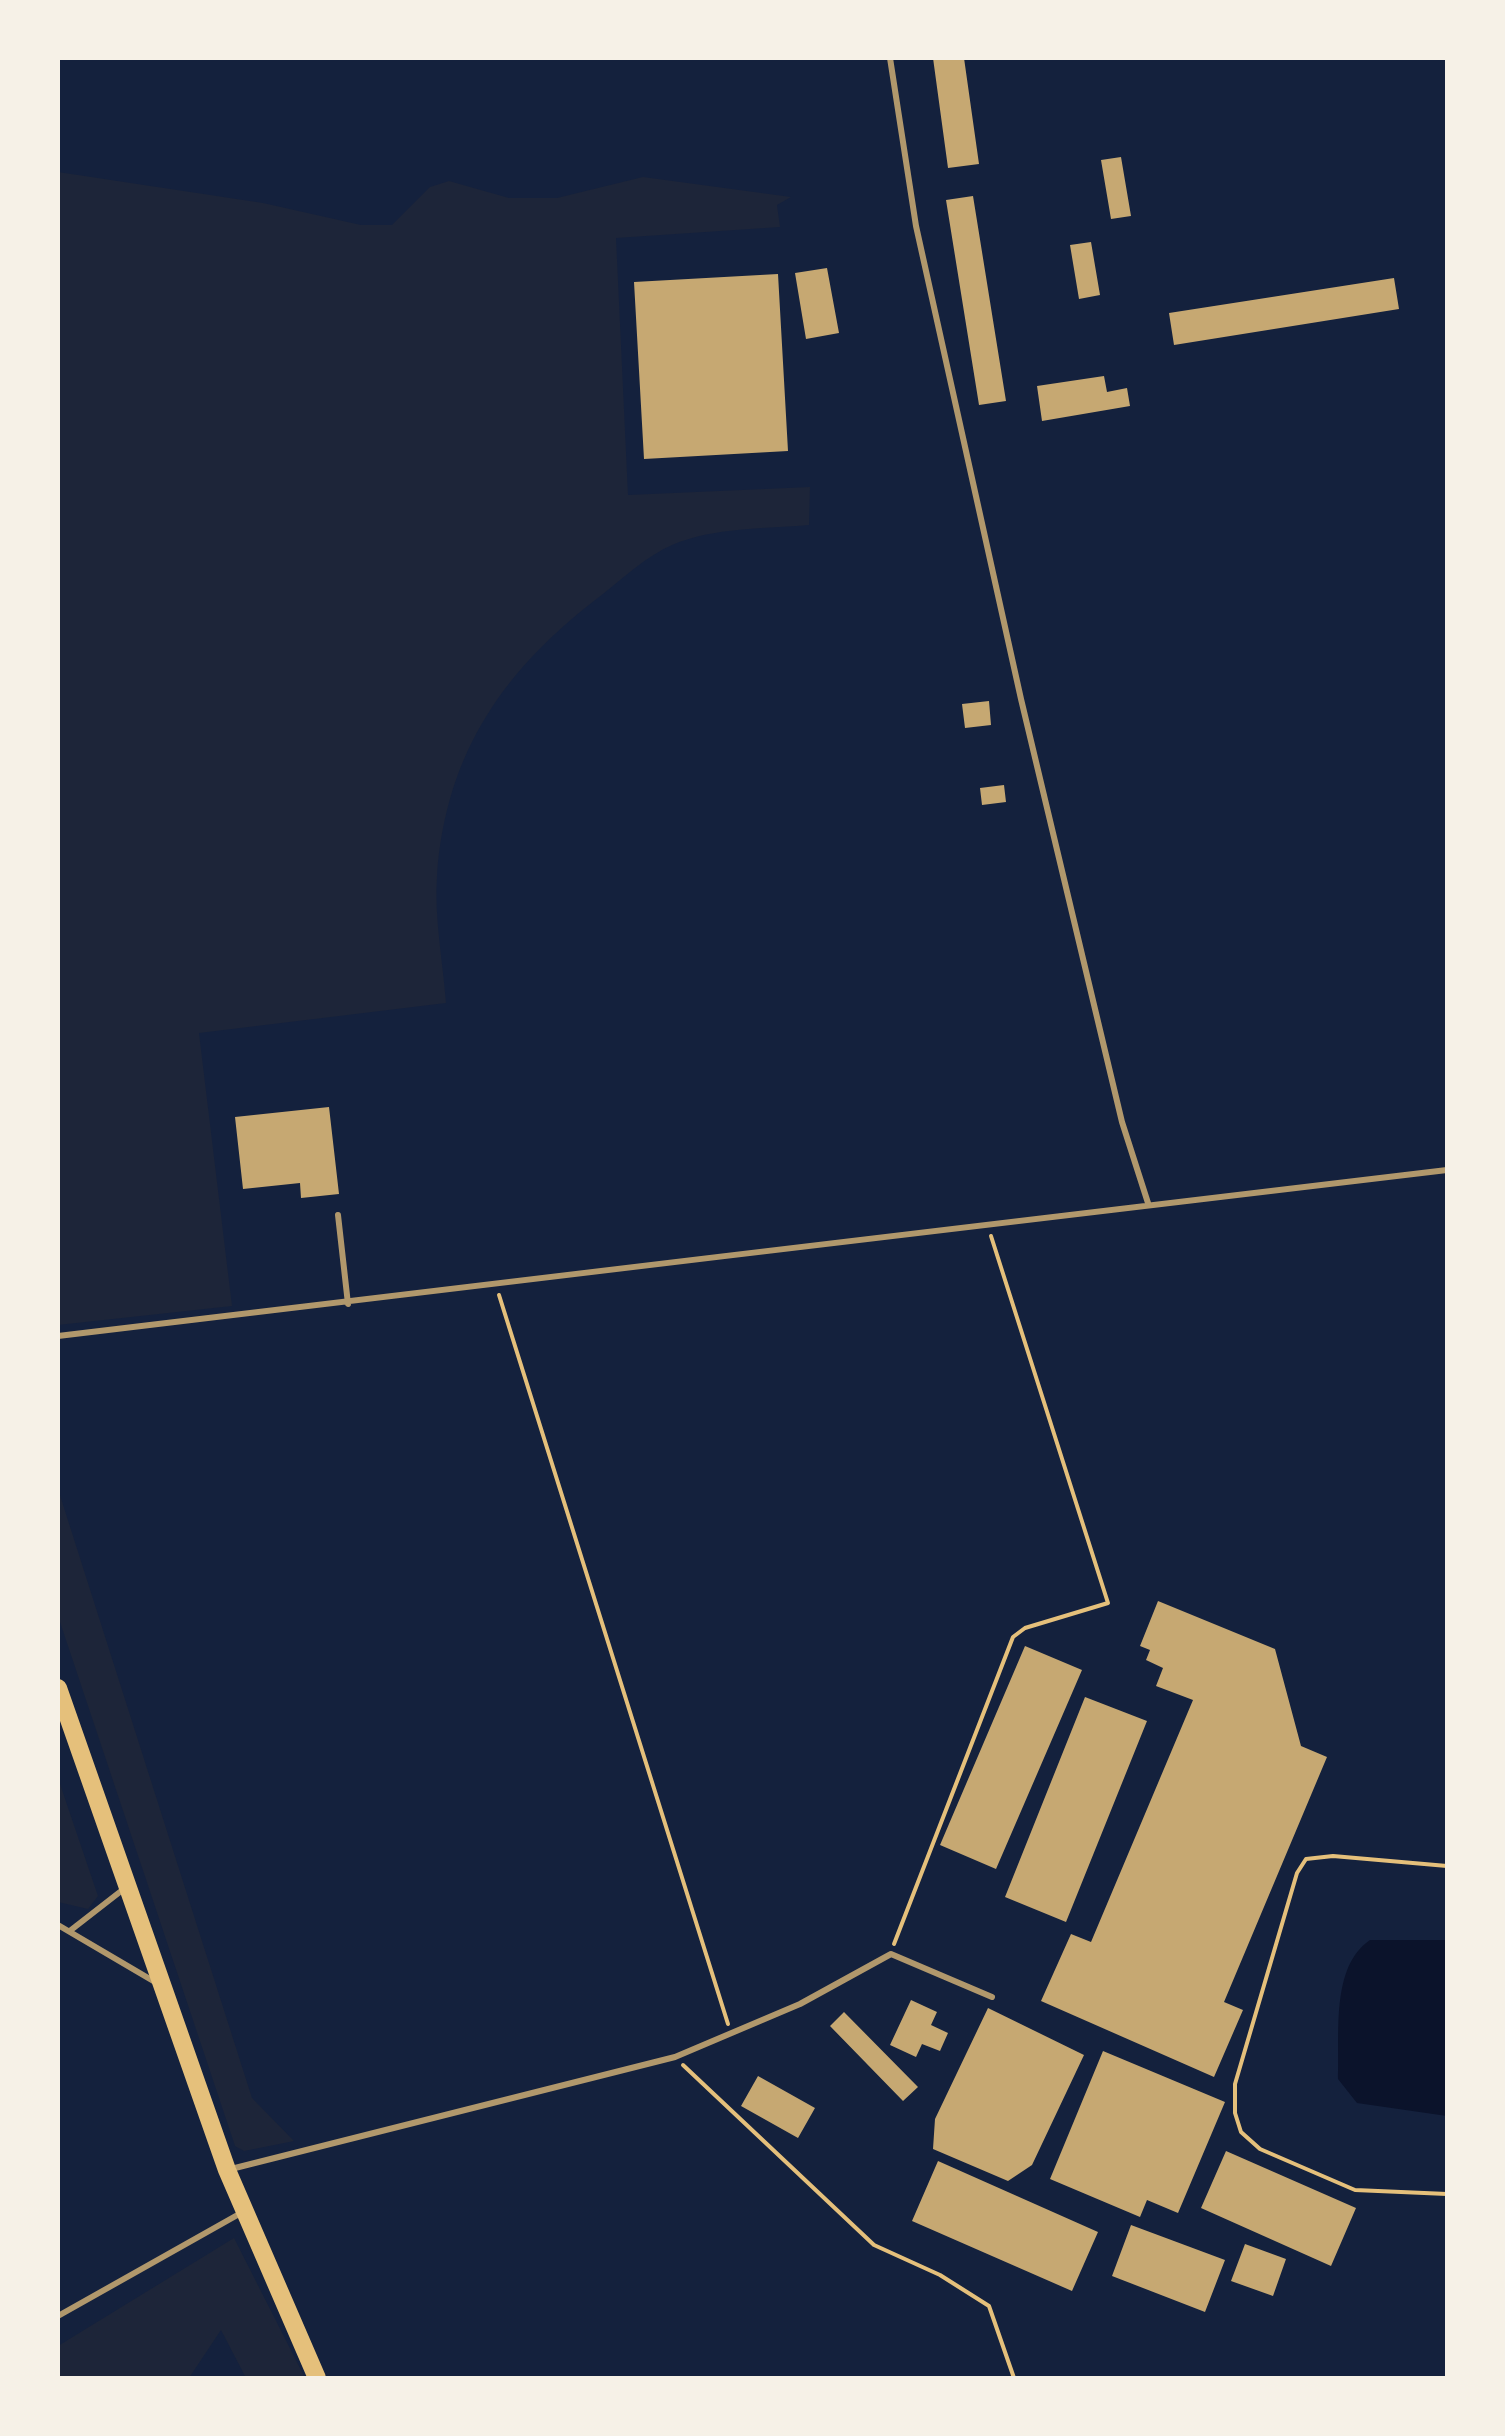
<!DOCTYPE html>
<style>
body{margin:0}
#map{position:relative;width:1505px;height:2436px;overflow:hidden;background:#14213d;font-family:"DM Sans",sans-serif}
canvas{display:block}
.frame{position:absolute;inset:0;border:60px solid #f6f1e7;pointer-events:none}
</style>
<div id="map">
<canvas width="1505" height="2436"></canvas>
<div class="frame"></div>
</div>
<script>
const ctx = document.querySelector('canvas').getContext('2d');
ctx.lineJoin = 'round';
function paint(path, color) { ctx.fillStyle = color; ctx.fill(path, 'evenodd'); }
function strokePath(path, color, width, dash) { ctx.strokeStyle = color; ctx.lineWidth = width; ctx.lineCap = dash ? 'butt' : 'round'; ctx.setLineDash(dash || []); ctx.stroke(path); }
const green = new Path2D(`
 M58,172L263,203L361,225H392L430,187L449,181L509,198H557L643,177L791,197L777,205L780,227L616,238L628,495L810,487L809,525C765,529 714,527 672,545C647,556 624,577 603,594C505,668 446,751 437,876C434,917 443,962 446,1003L199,1033L232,1306L58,1325Z
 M58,1489L252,2098L294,2141L244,2151L235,2146L58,1616Z
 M58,1778L98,1896L88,1909L58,1902Z
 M234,2238L305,2378H246L221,2330L189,2378H58V2346Z`);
const water = new Path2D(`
 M1370,1940H1447V2116L1357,2103L1338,2079C1340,2036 1330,1967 1370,1940Z`);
const building = new Path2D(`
 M933,58H964L979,164L948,168Z
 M1121,157L1131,216L1111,219L1101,160Z
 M973,196L1006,401L979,405L946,200Z
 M1091,242L1100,295L1079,299L1070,245Z
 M827,268L839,333L806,339L795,273Z
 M778,274L788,451L644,459L634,282Z
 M1394,278L1399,309L1174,345L1169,313Z
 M1104,376L1107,392L1127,388L1130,406L1042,421L1037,386Z
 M989,701L991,725L965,728L962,704Z
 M1004,785L1006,802L982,805L980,788Z
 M329,1107L339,1194L301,1198L300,1183L243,1189L235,1117Z
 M1158,1601L1275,1649L1301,1746L1327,1757L1224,2002L1243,2010L1214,2077L1041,2001L1071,1934L1091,1942L1193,1700L1156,1686L1163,1668L1146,1660L1150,1650L1140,1646Z
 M1025,1646L1082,1670L996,1869L940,1845Z
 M1085,1697L1147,1721L1066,1922L1005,1897Z
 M911,2000L937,2012L931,2025L948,2033L940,2051L922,2044L916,2057L890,2045Z
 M988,2008L1084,2055L1032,2165L1008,2181L933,2149L935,2119Z
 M844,2012L918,2087L903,2101L830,2026Z
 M1103,2051L1225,2102L1178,2213L1147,2200L1140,2217L1050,2179Z
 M758,2076L815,2108L798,2138L741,2106Z
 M1226,2151L1356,2208L1331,2266L1201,2208Z
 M938,2161L1098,2232L1072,2291L912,2221Z
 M1131,2225L1225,2260L1205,2312L1112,2276Z
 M1245,2244L1286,2259L1273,2296L1231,2281Z`);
const path = new Path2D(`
 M499,1295L728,2024
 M1447,1866L1333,1856L1306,1859L1297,1873L1235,2084V2113L1241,2132L1260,2149L1355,2190L1447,2194
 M894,1944L1013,1637L1025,1628L1108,1603L991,1236
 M683,2065L874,2245L940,2275L989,2306L1014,2378`);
const service = new Path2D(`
 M890,58L916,226L1021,699L1122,1122L1148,1203
 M338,1215L348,1304
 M58,1336C521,1284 984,1221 1447,1170
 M58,1925L155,1982
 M71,1930L125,1888
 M231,2169L675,2057L800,2004L891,1954L992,1997
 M58,2316L241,2213`);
const primary = new Path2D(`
 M58,1688L227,2170L317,2378`);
paint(green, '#1d2539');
paint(water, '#0b132b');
paint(building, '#c6a872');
strokePath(path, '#e5c07b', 4);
strokePath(service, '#b1986c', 6);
strokePath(primary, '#e5c07b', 18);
</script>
